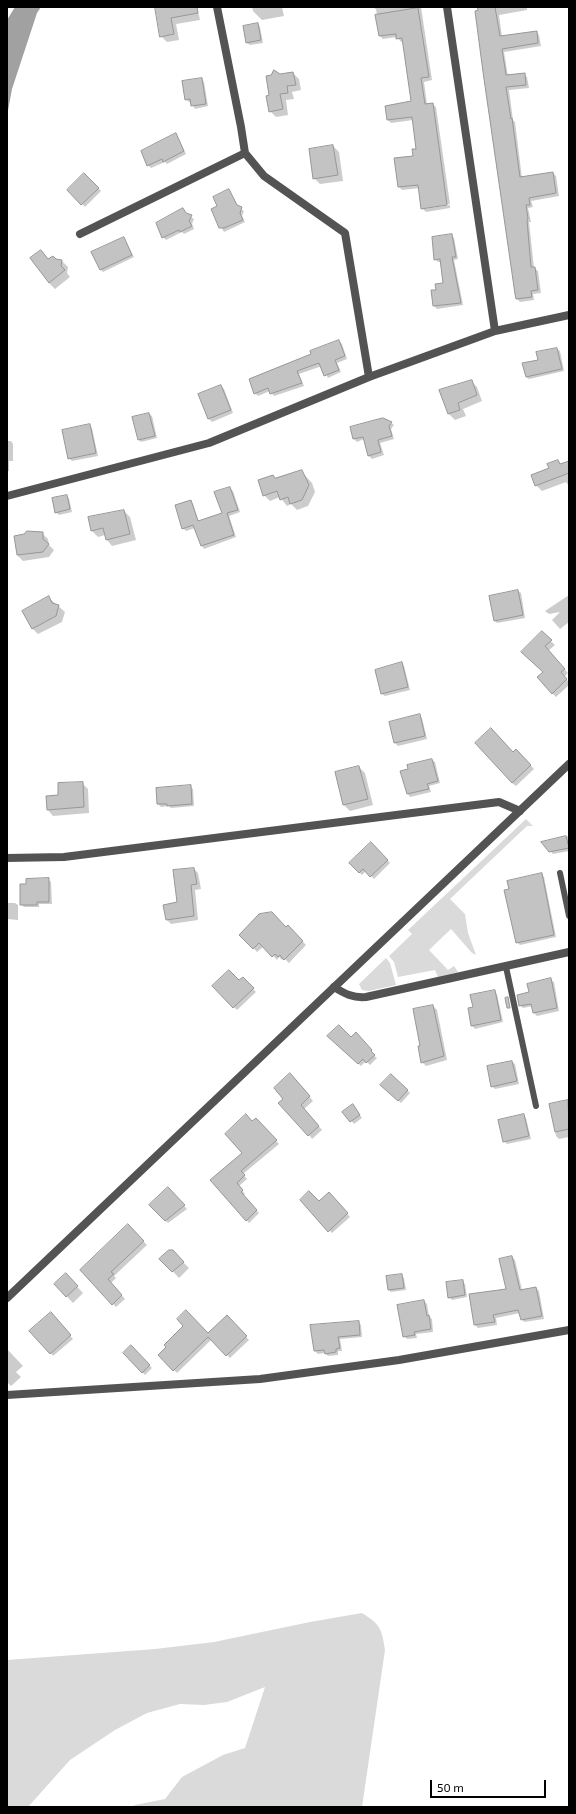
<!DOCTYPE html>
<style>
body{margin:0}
#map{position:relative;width:576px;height:1814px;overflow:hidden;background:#fff;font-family:"Exo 2",sans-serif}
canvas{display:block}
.frame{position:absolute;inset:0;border:8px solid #000;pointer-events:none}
.scale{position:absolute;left:430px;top:1780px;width:116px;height:18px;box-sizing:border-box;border:2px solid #000;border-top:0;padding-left:5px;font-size:12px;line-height:14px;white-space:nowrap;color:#000;-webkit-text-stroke:3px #fff;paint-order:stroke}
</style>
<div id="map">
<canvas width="576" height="1814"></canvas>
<div class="frame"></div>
<div class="scale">50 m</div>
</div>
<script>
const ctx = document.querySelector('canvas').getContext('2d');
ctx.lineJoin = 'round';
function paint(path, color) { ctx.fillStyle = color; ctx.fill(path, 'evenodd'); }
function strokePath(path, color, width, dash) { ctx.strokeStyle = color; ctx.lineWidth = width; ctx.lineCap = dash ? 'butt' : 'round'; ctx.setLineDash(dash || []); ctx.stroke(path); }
const green = new Path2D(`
 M526,819L533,826H527L450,899L465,914L468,933L476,955L472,953L451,929L429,950L448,970L454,966L458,972L438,977L435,970L398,977L394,962L389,956L412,934L408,930Z
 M386,958L390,963L396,985L369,991L362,990L359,984Z
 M362,1613C380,1624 382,1629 385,1650L362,1807H131L135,1805L165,1799L182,1777L223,1755L245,1748L265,1687L227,1702L204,1705L180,1704L147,1713L115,1730L70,1760L28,1807H7V1660L155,1649L214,1642L310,1622Z`);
const water = new Path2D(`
 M15,7H41L37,13L12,89L7,116V20Z`);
const shadow = new Path2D(`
 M156,7H197L200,20L176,24L179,40L167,42L161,36Z
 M252,7H282L284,16L262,20L253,11Z
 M371,7H421L432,80L424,82L427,104H432L436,107L450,204L424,207V209L450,205V208L426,212L422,208L420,188L402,190L399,187L395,158L414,156L417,150L413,120L391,123L388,120L412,102L404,41L401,42L397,37L383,39L380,36L376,9Z
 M478,7H527V10L499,15L502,37L536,32L539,35L541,46L504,52L508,76L524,74L527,77L529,88L509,90L513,120L515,122L522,178L553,173L556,176L559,196L531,201L533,207L528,208L531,222H529L534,268L538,271L541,293L533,294L534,300L520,302L517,299Z
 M258,24L260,27L263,43L250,45L247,43Z
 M293,73L299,79L301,90L292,92L294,99L286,100L288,115L276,117L270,111L271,76Z
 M202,79L204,82L208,106L195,109L191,102H189L186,99Z
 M176,134L186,154L167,164L165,162L151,168L148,165Z
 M333,146L339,152L343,181L320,184L314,178Z
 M84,174L101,191L85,207L68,190Z
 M229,190L238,207L244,211L242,216L245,222L224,232L212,210L218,207Z
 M183,209L187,215L194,219L192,224L194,229L184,234L182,232L166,240L163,237Z
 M451,235L454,238L458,259L454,260L463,305L437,309L434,306L437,290L444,284L441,262H438L435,259Z
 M124,238L134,257L103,272L100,269Z
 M41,251L49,260L62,261L68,267L67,273L70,277L55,289L49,283Z
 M339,341L342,344L347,359L337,363L341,372L328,378L322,366L299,374L304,386L274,396L270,391L258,396L255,393L312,354Z
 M557,349L560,351L564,371L529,379L526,377L539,360Z
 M471,381L477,387L482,401L463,409L466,416L455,420L449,414Z
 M221,386L224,389L233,413L212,422L209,419L199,395Z
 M149,414L152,416L157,438L141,442L139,440Z
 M391,423L394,425L391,429L394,439L380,443L384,455L372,459L369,456L364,439L357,442L354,439Z
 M90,426L92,428L98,456L72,461L69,458Z
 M7,441H11L13,444V461H9V471H7Z
 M558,461L561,465L569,462V486L566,482L542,491L536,485Z
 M301,471L312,483L315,492L308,506L297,510L291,504L287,506L280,497L270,501L264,495Z
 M230,488L233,491L240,512L229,516L236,537L204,549L202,546L195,528L186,531L183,528L190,501L193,504L199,522L223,514Z
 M66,496L69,498L72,512L59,515L56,512Z
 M124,511L130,517L136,540L112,546L107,540L105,535L98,537L92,531L89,518Z
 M42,533L48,539L49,545L54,550L49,557L23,561L17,555Z
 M518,591L521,593L525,618L497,623L495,621Z
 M569,595V622L560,629L552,620L560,612L549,614L545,611Z
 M49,598L65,612L62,622L38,634L32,628Z
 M542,633L555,645L548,651L568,673L564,677L569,682V685L556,697L552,693L544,672Z
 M402,663L404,666L410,690L385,696L382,694Z
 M420,716L422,718L427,739L398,746L395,743L390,723Z
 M516,750L534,769L516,786L512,783Z
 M432,760L435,762L440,783L429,786L431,792L410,797L408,794L402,772Z
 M359,767L365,773L373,805L350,811L344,805L336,773Z
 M82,783L88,789L89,813L53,816L48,810L59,796Z
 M190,786L193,789L194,806L171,808L169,806L161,807L158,804Z
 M569,836V851L553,854L543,843Z
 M371,843L390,863L374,879L366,871L362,875L350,863Z
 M194,869L198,873L201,889L195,890L198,920L171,924L167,920L178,903Z
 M542,874L544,877L556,937L520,945L517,942L510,890Z
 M48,879L51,882L52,904H39V907H24L21,904L27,885Z
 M7,903H15L18,905V920L7,919Z
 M288,926L306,945L289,963L284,958L282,960L279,957L277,960L264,946L257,952L241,935L286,928Z
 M243,978L256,992L237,1010L214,986L239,982Z
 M551,980L554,982L559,1011L537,1016L534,1013L533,1006L523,1008L520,1005L530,993Z
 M494,991L497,994L503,1022L475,1029L472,1026L469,1008L474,1007Z
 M433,1006L437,1010L447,1060L426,1066L422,1062L421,1047Z
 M356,1034L374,1054L373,1055L377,1058L370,1065L366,1061L361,1066L329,1036L351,1038Z
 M512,1062L515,1064L519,1084L495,1089L492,1086Z
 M391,1075L410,1093L401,1103L382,1085Z
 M293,1078L313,1101L304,1109L322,1130L312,1139L284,1099Z
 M567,1101L569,1103V1137L559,1139L556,1136L550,1105Z
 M355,1108L362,1118L354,1124L344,1112Z
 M524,1116L526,1118L531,1139L507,1144L504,1141Z
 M256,1119L279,1144L243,1174L247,1179L239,1186L245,1194L243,1196L259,1213L249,1223L211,1180L244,1153L252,1123Z
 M168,1188L187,1209L168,1223L150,1205Z
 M329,1193L350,1217L332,1233L301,1200L319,1203Z
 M128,1225L147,1245L114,1276L116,1278L111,1283L125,1299L116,1307L81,1270Z
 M512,1257L515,1260L522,1290L536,1288L539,1291L544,1319L524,1322L522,1319L520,1313L496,1318L497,1325L478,1328L475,1325L507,1290Z
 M179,1258L189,1268L179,1278L161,1259Z
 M66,1275L83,1293L73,1303L55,1284Z
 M401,1275L404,1278L406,1290L391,1292L389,1290Z
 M462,1281L465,1284L467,1297L452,1300L449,1297Z
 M424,1301L427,1304L429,1316L432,1319L433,1332L416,1334L417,1338L407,1339L404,1336Z
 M53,1316L73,1339L53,1356L51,1353Z
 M227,1317L249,1340L230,1358L212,1339L177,1373L159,1355L185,1326L208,1335Z
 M358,1322L361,1325L362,1337L340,1339L342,1351H338V1355L328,1356L325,1353L318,1354L315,1351Z
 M131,1346L152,1368L145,1375L124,1353Z
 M7,1349L23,1366L16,1372L21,1377L11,1386L7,1382Z`);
const building = new Path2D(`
 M155,7H197L198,13L171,18L174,34L160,37Z
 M477,7H495L500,36L537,31L538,43L502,49L506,75L525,73L526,85L506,87L511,119L512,118L520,177L553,172L556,193L529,198L530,205H526L528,219L527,220L531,267H535L538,290L531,291L532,297L516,299L515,294L483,72L475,11L478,10Z
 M418,8L429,77L421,78L425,104L433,103L447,205L421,209L418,185L398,187L394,158L413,156L412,149H416L412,117L387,120L385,106L411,101L402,38L396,39V34L379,36L375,15Z
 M258,23L261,40L246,43L243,26Z
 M274,70L280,74L293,72L296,85L287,86L288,93L280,94L283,109L269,112L266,96L269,95L266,76L271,75Z
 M202,78L206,104L191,106L190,99L185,100L182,81Z
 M176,133L184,151L163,162L162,159L147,166L141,151Z
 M333,145L338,175L313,179L309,149Z
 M84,173L99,188L81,205L67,190Z
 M229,189L237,205L242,207L240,213L243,220L224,228H219L211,209L217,206L213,197Z
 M183,208L186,213L192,215L189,221L192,226L180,232L179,230L162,238L156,223Z
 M452,234L456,257H452L461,303L433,306L431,290H436L435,284L443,283L440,259L434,260L432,237Z
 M124,237L132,255L100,270L91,252Z
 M41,250L48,259L53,256L56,259L62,260L61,266L65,270L49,283L30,258Z
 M339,340L345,356L335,360L339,370L324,376L319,363L297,371L302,383L270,394L268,388L254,394L249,379L311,354L310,351Z
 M557,348L562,369L526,377L522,363L538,360L536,352Z
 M472,380L477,395L458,403L460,410L448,414L439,390Z
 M221,385L231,410L208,419L198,394Z
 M149,413L155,436L138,440L132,417Z
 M383,418L392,422L389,426L392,436L378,440L381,452L368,456L363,437L353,439L350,427Z
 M90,424L96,453L68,459L62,430Z
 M558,460L560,464L569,461V473L535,486L531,475L549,468L547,464Z
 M302,470L309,485L302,500L290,504L288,497L280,500L277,491L263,496L258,480L273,475L275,478Z
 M230,487L238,510L227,513L234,535L201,546L193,525L182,529L175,505L191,500L198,521L222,513L214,492Z
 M67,495L70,509L55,513L52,498Z
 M124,510L130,534L106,540L103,528L91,531L88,517Z
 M27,531L43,532V539L49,544L43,552L17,555L14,536L24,534Z
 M518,590L523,615L494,621L489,596Z
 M49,596L52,603L59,605L56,616L32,629L22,611Z
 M542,631L552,640L545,646L565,669L561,672L567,679L552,694L537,677L543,672L521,652Z
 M402,662L408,687L381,694L375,670Z
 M420,714L425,736L394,743L389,722Z
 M491,728L513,752L516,749L531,765L512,783L475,743Z
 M432,759L438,781L427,784L429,789L407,794L400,771L408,769L407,765Z
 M359,766L368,799L343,805L335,772Z
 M83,782L84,807L47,810L46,796L58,795V783Z
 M191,785L192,804L167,806V804H157L156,788Z
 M566,836L569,848L549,852L541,842Z
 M371,842L388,860L370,877L363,869L359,873L349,863Z
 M194,868L197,884L191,885L194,916L166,920L163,905L177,902L173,870Z
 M542,873L554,935L516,943L504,890L509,889L507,881Z
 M49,878V902H37V905H20V884H26V879Z
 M272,912L286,927L288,925L303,941L284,960L280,955L278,957L275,954L272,957L259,943L253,949L239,935L259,914Z
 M229,970L239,980L243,977L254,988L233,1008L212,986Z
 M551,978L557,1008L533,1013L531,1004L519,1006L517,995L529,992L527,984Z
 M495,990L501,1020L471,1026L468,1008L473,1007L470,995Z
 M508,997L510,1008H507L505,998Z
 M433,1005L444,1056L421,1063L418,1046H420L413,1009Z
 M339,1025L351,1037L356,1032L372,1050L371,1051L375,1055L366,1063L363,1059L358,1064L327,1036Z
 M512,1061L517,1081L491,1087L487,1066Z
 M290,1073L310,1096L301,1105L319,1126L308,1136L278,1103L283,1099L274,1088Z
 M391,1074L408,1090L398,1101L380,1085Z
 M568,1100L569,1129L555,1132L549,1104Z
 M353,1104L360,1115L350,1122L342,1112Z
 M246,1114L252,1121L256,1118L277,1140L241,1171L245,1175L237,1183L243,1190L241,1192L257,1210L246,1221L210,1180L242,1153L225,1134Z
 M524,1114L529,1136L503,1142L498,1120Z
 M168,1187L185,1205L165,1221L149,1205Z
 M309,1191L319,1201L329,1192L348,1213L328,1232L300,1200Z
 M128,1224L144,1241L111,1272L114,1274L108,1279L122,1295L112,1305L80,1270Z
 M169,1250H173L184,1262L172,1272L159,1259Z
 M512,1256L520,1290L536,1287L542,1316L521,1320L518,1310L493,1315L495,1322L474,1325L469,1294L506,1289L499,1259Z
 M66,1273L78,1286L66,1297L54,1284Z
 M402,1274L404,1288L388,1290L386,1276Z
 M463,1280L465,1295L448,1298L446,1282Z
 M424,1300L427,1316L429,1315L431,1329L414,1332L415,1335L403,1337L397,1305Z
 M186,1310L208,1333L227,1315L247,1336L226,1356L208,1337L173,1371L158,1355L166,1347L164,1345L183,1326L177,1319Z
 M51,1312L71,1335L50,1354L29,1331Z
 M359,1321L360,1335L338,1337L340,1348L336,1349V1352L325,1354L324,1350L314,1351L310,1325Z
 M131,1345L150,1365L142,1373L123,1353Z`);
const service = new Path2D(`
 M560,873L569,916
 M506,967L536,1106`);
const minor = new Path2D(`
 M217,7L241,127L245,153L264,176L345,233L369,377
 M447,7L495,331
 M80,234L245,153
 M7,496L209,443L369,377L495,331L569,315
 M7,858L64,857L499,802L520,811
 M334,987C345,994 353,998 366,997L569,952
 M7,1395L260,1379L399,1360L569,1330`);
const tertiary = new Path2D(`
 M7,1298L569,764`);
paint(green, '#dadada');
paint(water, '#a1a1a1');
paint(shadow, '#0003');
paint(building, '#c3c3c3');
strokePath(building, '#979797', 1);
strokePath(service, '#535353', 6);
strokePath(minor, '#535353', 8);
strokePath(tertiary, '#535353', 8);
</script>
